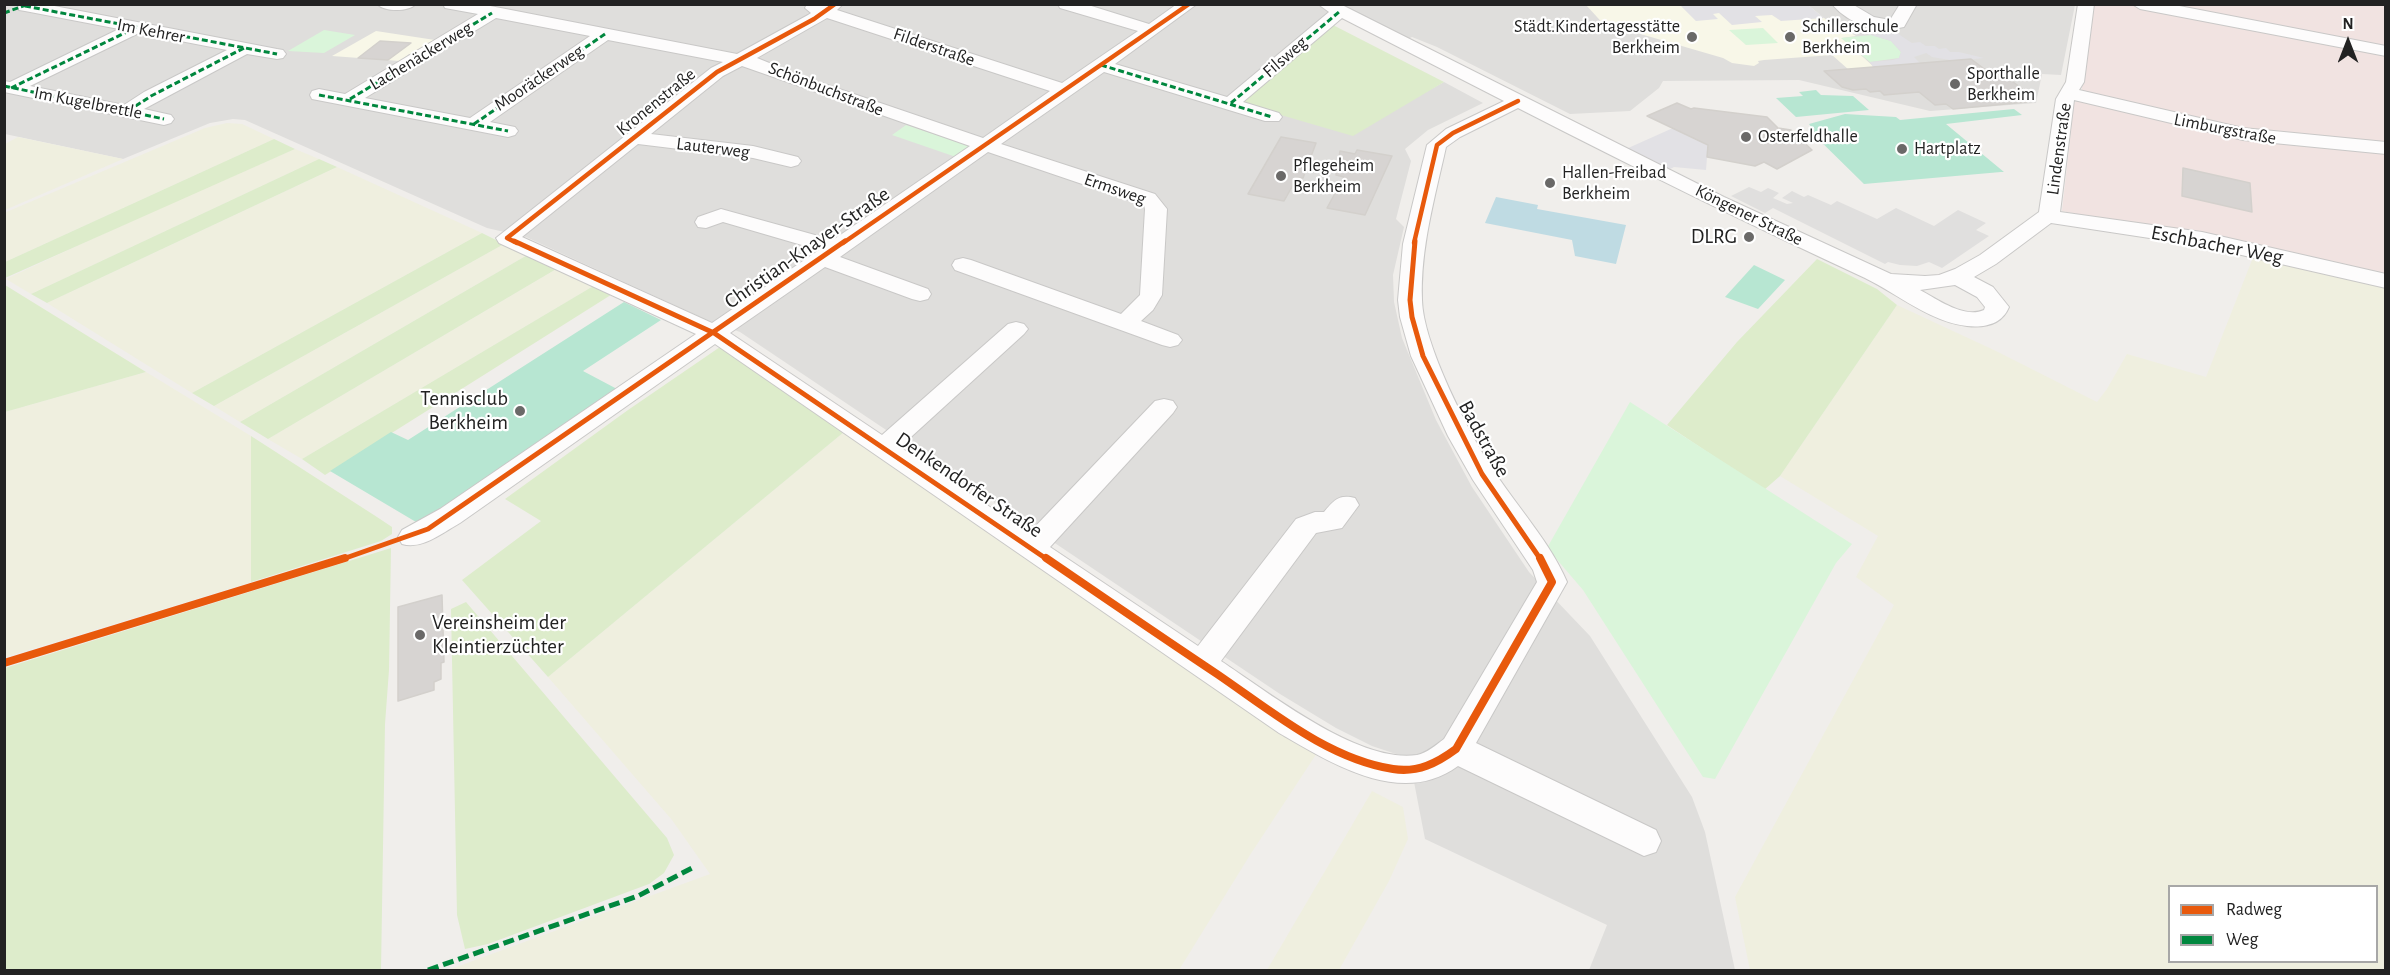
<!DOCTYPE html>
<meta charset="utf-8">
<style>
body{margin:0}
#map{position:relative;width:2390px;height:975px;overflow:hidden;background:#f0eeeb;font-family:"Alegreya Sans",sans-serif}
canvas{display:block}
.frame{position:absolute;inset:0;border:6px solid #222;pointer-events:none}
.legend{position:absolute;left:2168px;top:885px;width:210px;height:78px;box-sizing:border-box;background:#fff;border:2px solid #a7a7a7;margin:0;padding:8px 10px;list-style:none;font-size:18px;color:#222}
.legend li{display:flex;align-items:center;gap:12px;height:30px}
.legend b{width:30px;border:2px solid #a7a7a7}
.north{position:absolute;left:2318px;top:12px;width:60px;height:60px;-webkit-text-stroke:4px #fff;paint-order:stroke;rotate:0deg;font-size:16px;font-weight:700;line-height:24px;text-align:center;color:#222}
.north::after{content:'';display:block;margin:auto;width:21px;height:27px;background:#222;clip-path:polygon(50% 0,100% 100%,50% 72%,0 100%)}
</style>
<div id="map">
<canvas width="2390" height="975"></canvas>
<div class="frame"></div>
<ul class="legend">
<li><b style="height:8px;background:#e8590c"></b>Radweg</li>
<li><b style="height:8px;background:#00873e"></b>Weg</li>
</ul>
<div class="north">N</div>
</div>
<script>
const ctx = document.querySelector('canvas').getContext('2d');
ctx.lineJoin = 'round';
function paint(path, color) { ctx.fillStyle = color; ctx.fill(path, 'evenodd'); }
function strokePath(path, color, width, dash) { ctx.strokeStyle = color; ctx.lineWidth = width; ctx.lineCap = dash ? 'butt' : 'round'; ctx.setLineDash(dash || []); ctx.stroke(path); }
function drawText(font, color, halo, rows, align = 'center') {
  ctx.font = font + ' "Alegreya Sans",sans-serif'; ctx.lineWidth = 4.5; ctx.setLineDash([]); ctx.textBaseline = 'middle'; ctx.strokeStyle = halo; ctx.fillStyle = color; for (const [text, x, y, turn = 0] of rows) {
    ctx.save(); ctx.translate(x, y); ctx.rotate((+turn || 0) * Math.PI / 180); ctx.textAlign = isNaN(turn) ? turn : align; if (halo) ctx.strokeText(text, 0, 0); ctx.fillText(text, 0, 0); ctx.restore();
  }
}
const residential = new Path2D(`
 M5,5H2075L2061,75L2042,74L2036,103L1930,111L1799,80L1663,81L1659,88L1630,111L1570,114L1437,47L1412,37L1406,40L1356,14L1331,24L1424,93L1444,82L1483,103L1428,130L1405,149L1411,161L1396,219L1404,227L1393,275L1394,302L1402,338L1436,420L1472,487L1529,572L1590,636L1692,797L1705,832L1735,970H1589L1607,925L1425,839L1409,756L1399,755L1372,746L1336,728L1280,694L740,332L707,320L526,237L487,228L245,120L233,119L210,123L123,159L5,134Z`);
const commercial = new Path2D(`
 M2094,5H2385V277L2062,211L2074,104L2082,92L2081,76Z`);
const education = new Path2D(`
 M1586,5H1808L1824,18L1856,36L1842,38L1874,67L1849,70L1832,55L1764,60L1758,61L1759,63L1754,66L1732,63L1723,58L1620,28L1608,29Z
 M376,31L435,40L415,55L409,54L400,61L332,56Z`);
const farmland = new Path2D(`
 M227,123L242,124L274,139L5,262L4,213L205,128Z
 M18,137L123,159L5,210V144Z
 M295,149L319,159L31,294L6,279L139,217Z
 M337,167L482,233L192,393L47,303Z
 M504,244L529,254L240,422L214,406Z
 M2254,255L2385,285V970H1750L1735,897L1894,605L1856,577L1878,536L1780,476L1897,305L1996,351L2097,402L2107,389L2127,354L2206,377ZM2170,886H2376V962H2170Z
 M558,268L595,285L302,459L268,439Z
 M146,372L251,436V582L5,657V412Z
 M844,432L1319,750L1250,855L1179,970H448L710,874L672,820L548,677Z
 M1372,791L1403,807L1408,839L1389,881L1339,970H1267Z`);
const grass = new Path2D(`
 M1331,24L1444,82L1353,136L1243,104V99Z
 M274,139L295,149L5,278V262Z
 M319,159L337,167L47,303L31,294Z
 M482,233L504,244L214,406L192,393Z
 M529,254L558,268L268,439L240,422Z
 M1817,259L1877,289L1897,305L1780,476L1764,490L1667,425L1737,342Z
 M5,285L146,372L5,412Z
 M595,285L614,293L325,475L302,459Z
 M720,347L844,432L548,677L462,580L541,521L505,499L628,410Z
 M251,436L377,517L392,527V534L381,541L251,582Z
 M391,548L389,670L385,724L381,970H5V668Z
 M466,602L667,838L674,855L664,873L649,884L488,944L465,949L457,915L451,609Z`);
const park = new Path2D(`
 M1763,28L1778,43L1746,45L1729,30Z
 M324,30L355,35L324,53L288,51Z
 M1871,35L1891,41L1901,52L1899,58L1870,62L1841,38Z
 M906,125L969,146L970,147L956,157L892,135Z
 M1630,402L1852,544L1836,563L1715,779L1703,777L1583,590L1547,548Z`);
const pitch = new Path2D(`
 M1816,90L1821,95L1853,96L1869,110L1796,117L1776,98L1803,96L1799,92Z
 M2014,109L2022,115L1946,124L2004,172H2001L1864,184L1808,129L1812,128L1809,124L1845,114L1896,117L1900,120Z
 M1754,265L1785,280L1758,309L1725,297Z
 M624,302L661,320L583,371L617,389L425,521L416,522L330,471L391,432L408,440Z`);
const parking = new Path2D(`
 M1749,187L1761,192L1768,188L1779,193L1773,198L1787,204L1793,203L1782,198L1792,191L1804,197L1808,195L1831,205L1837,201L1877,219L1896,208L1934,226L1958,210L1986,223L1976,230L1989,236L1942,268L1929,262L1917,266L1900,265L1888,262L1885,264L1773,208L1765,213L1731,196Z`);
const plaza = new Path2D(`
 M1690,4L1808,5L1824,18L1781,21L1772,15L1755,16L1762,22L1732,25L1719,13L1713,14L1718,19L1696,21L1681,6Z
 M1897,33L1912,43L1920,42L1926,46H1935L1939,49L1946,48L1950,52H1959L1984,58L1956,61L1932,57L1926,53L1914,57L1921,64L1873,67L1870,62L1893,60L1899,58L1901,52L1891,41L1871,35Z
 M1673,128L1708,145L1706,170L1674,167L1668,170L1626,149Z`);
const water = new Path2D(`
 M1496,197L1538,205L1537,209L1626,225L1616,264L1575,256L1572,240L1485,223Z`);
const building = new Path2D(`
 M380,41L411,43L388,60L358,58Z
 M1971,59L1987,71L1997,70L2032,96L2021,97L2027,102L1953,109L1946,104L1935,105L1919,92L1884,95L1880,91L1870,92L1866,89L1853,90L1842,87L1824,71Z
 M1677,103L1691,109L1694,108L1767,117L1778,128L1791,130L1812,150L1777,169L1764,162L1755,166L1707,157L1708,145L1647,116Z
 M1281,137L1316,143L1303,178H1297L1284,201L1248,194Z
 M1357,150L1392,156L1365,215L1327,208L1344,177L1336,175L1340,151L1355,154Z
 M2183,168L2250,183L2252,212L2182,196Z
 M442,595L444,662L441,663V679L434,682V690L398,701V607Z`);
const minor = new Path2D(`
 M18,4H44L277,49L283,50L286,54L283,58L277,59L247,54L144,109L171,115L174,119L171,123L164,125L4,92V81L10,82L119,29L25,11L19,10ZM139,33L227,50L144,92L124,105L30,86Z
 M377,4H416C408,12 385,12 377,4Z
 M443,4H480L737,54L808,15L811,13L805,8L807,4H843L837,10L1062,83L1138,31L1060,8L1058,4H1085L1149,24L1177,4H1197L1115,64L1227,97L1329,12L1318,4H1340L1724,197L1891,274L1925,276L1939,275L1955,269L1980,255L2039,212L2056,99L2066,82L2078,4H2094L2084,82L2079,90L2243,128L2386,142V154L2243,140L2074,100L2060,212L2202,232L2386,274V288L2202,246L2051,223L1996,264L1974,277L1993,287L2009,307C2002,324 1985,328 1967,326C1930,322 1898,294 1865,278C1748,224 1633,167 1518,108L1460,137L1446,147C1435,197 1420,249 1422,300C1423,344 1469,434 1494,471C1518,508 1550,542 1567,582L1476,743L1656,830L1661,841L1656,852L1644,856L1458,766C1401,808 1331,763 1279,733L715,344L460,523C442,533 422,550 402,544L398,537L402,530L440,509L696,334L499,243L496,238L711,68L723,62L608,40L490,122L515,127L518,131L515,135L508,137L312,99L310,95L312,91L319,89L345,94L478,14L445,8ZM496,18L590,36L470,118L365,98ZM827,18L1050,91L983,138L804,77L757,58ZM1342,18L1504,101L1446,129L1427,145L1403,244L1398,300L1400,317L1411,356L1448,436L1473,480L1533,570L1537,582L1444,739C1436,745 1427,753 1417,755C1359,764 1268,692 1221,661L1316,533L1342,528L1359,505L1355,498C1339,494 1334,500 1324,512H1315L1296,519L1198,646L1050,547L1173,413L1177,407L1173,401L1164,399L1155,401L1029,533L900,447L1024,334L1028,329L1024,324L1016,322L1008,324L882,435L730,333L825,267L912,299L920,301L928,299L931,294L928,289L840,257L988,152L1144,205L1145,209L1140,295L1121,314L971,260L963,258L955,260L952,265L955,270L1162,345L1170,347L1178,345L1182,340L1178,335L1141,321L1153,310L1162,295L1167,209L1155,194L1001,144L1104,72L1265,121H1279L1282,117L1279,113L1243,102ZM742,66L970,146L833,240L721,209L698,217L695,222L698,227L706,228L723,222L819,250L712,323L522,237L638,144L753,158L791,167L798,165L801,161L798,157L753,146L651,134L723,76ZM1955,285L1977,297L1985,307L1984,310C1964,319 1937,299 1920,290Z
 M1832,4H1852L1874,17L1890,20L1900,4H1917L1904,27C1879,33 1849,25 1832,4Z
 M2132,4H2169L2386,46V56L2140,9Z`);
const quietFar1 = new Path2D(`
 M25,6L277,54
 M4,13L29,4
 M1101,65L1272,117
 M4,86L164,119
 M11,88L135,28
 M319,95L508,131
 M350,99L492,13
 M1231,103L1339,12
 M128,111L151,96L244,48
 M474,124L605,34`);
const quiet = new Path2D(`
 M428,970L638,896L694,867`);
const cyclewayFar2 = new Path2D(`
 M517,243L507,238L717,72L814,19L835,4
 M843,243L1189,4
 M1414,243L1437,145L1453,133L1518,101`);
const cyclewayFar1 = new Path2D(`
 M514,241L714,333L1048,560
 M1415,241L1410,300L1412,317L1423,356L1482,474L1541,560
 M340,560L428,529L845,241`);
const cycleway = new Path2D(`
 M1046,558C1103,597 1160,636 1217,674C1270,710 1328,759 1393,769C1418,773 1437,763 1456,749L1552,582L1540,558
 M4,663L345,558`);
const markers = [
 [1692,37,6,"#6a6968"],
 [1790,37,6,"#6a6968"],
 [1955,84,6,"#6a6968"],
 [1746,137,6,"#6a6968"],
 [1902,149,6,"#6a6968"],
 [1281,176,6,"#6a6968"],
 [1550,183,6,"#6a6968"],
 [1749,237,6,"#6a6968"],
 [520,411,6,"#6a6968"],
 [420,635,6,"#6a6968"]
];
const farPoinames = [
 ["Städt.Kindertagesstätte",1680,27,"right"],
 ["Berkheim",1680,48,"right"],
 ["Schillerschule",1802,27],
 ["Berkheim",1802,48],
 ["Sporthalle",1967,74],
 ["Berkheim",1967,95],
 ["Osterfeldhalle",1758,137],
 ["Hartplatz",1914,149],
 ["Pflegeheim",1293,166],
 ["Berkheim",1293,187],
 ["Hallen-Freibad",1562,173],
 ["Berkheim",1562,194]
];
const farStreetnames = [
 ["Im Kehrer",151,31,11],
 ["Filderstraße",934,47,19],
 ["Lachenäckerweg",421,56,-31],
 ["Filsweg",1285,57,-41],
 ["Mooräckerweg",539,78,-34],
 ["Schönbuchstraße",826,89,21],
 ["Kronenstraße",656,102,-39],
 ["Im Kugelbrettle",88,103,11],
 ["Limburgstraße",2225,129,11],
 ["Lauterweg",713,148,7],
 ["Lindenstraße",2059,149,-82],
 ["Ermsweg",1115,189,19],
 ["Köngener Straße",1749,215,26]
];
const poiNames = [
 ["DLRG",1737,237],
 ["Tennisclub",508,399],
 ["Berkheim",508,423],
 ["Vereinsheim der",432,623,"left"],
 ["Kleintierzüchter",432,647,"left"]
];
const streetNames = [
 ["Eschbacher Weg",2217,245,11],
 ["Christian-Knayer-Straße",807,248,-35],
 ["Badstraße",1484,439,61],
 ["Denkendorfer Straße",969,485,34]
];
paint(residential, '#dfdedc');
paint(commercial, '#f1e3e1');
paint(education, '#f8f7e8');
paint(farmland, '#efefdf');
paint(grass, '#ddeccb');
paint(park, '#daf5da');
paint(pitch, '#b7e6d2');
paint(parking, '#e0dfde');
paint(plaza, '#e2e1e5');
paint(water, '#bfdbe3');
paint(building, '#d7d4d2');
strokePath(building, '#d3d0cc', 1.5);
strokePath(minor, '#c9c8c7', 2);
paint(minor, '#fdfcfc');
strokePath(quietFar1, '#00873e', 3, [6, 3]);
strokePath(quiet, '#00873e', 5, [11, 5]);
strokePath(cyclewayFar2, '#e8590c', 4.5);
strokePath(cyclewayFar1, '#e8590c', 5);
strokePath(cycleway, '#e8590c', 8);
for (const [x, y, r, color] of markers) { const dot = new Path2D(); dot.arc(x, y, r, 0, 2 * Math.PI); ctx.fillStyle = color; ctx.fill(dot); strokePath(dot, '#fff', 2); }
drawText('18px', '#222', '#fff', farPoinames, 'left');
drawText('18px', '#222', '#fff', farStreetnames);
drawText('21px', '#222', '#fff', poiNames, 'right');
drawText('21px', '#222', '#fff', streetNames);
</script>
